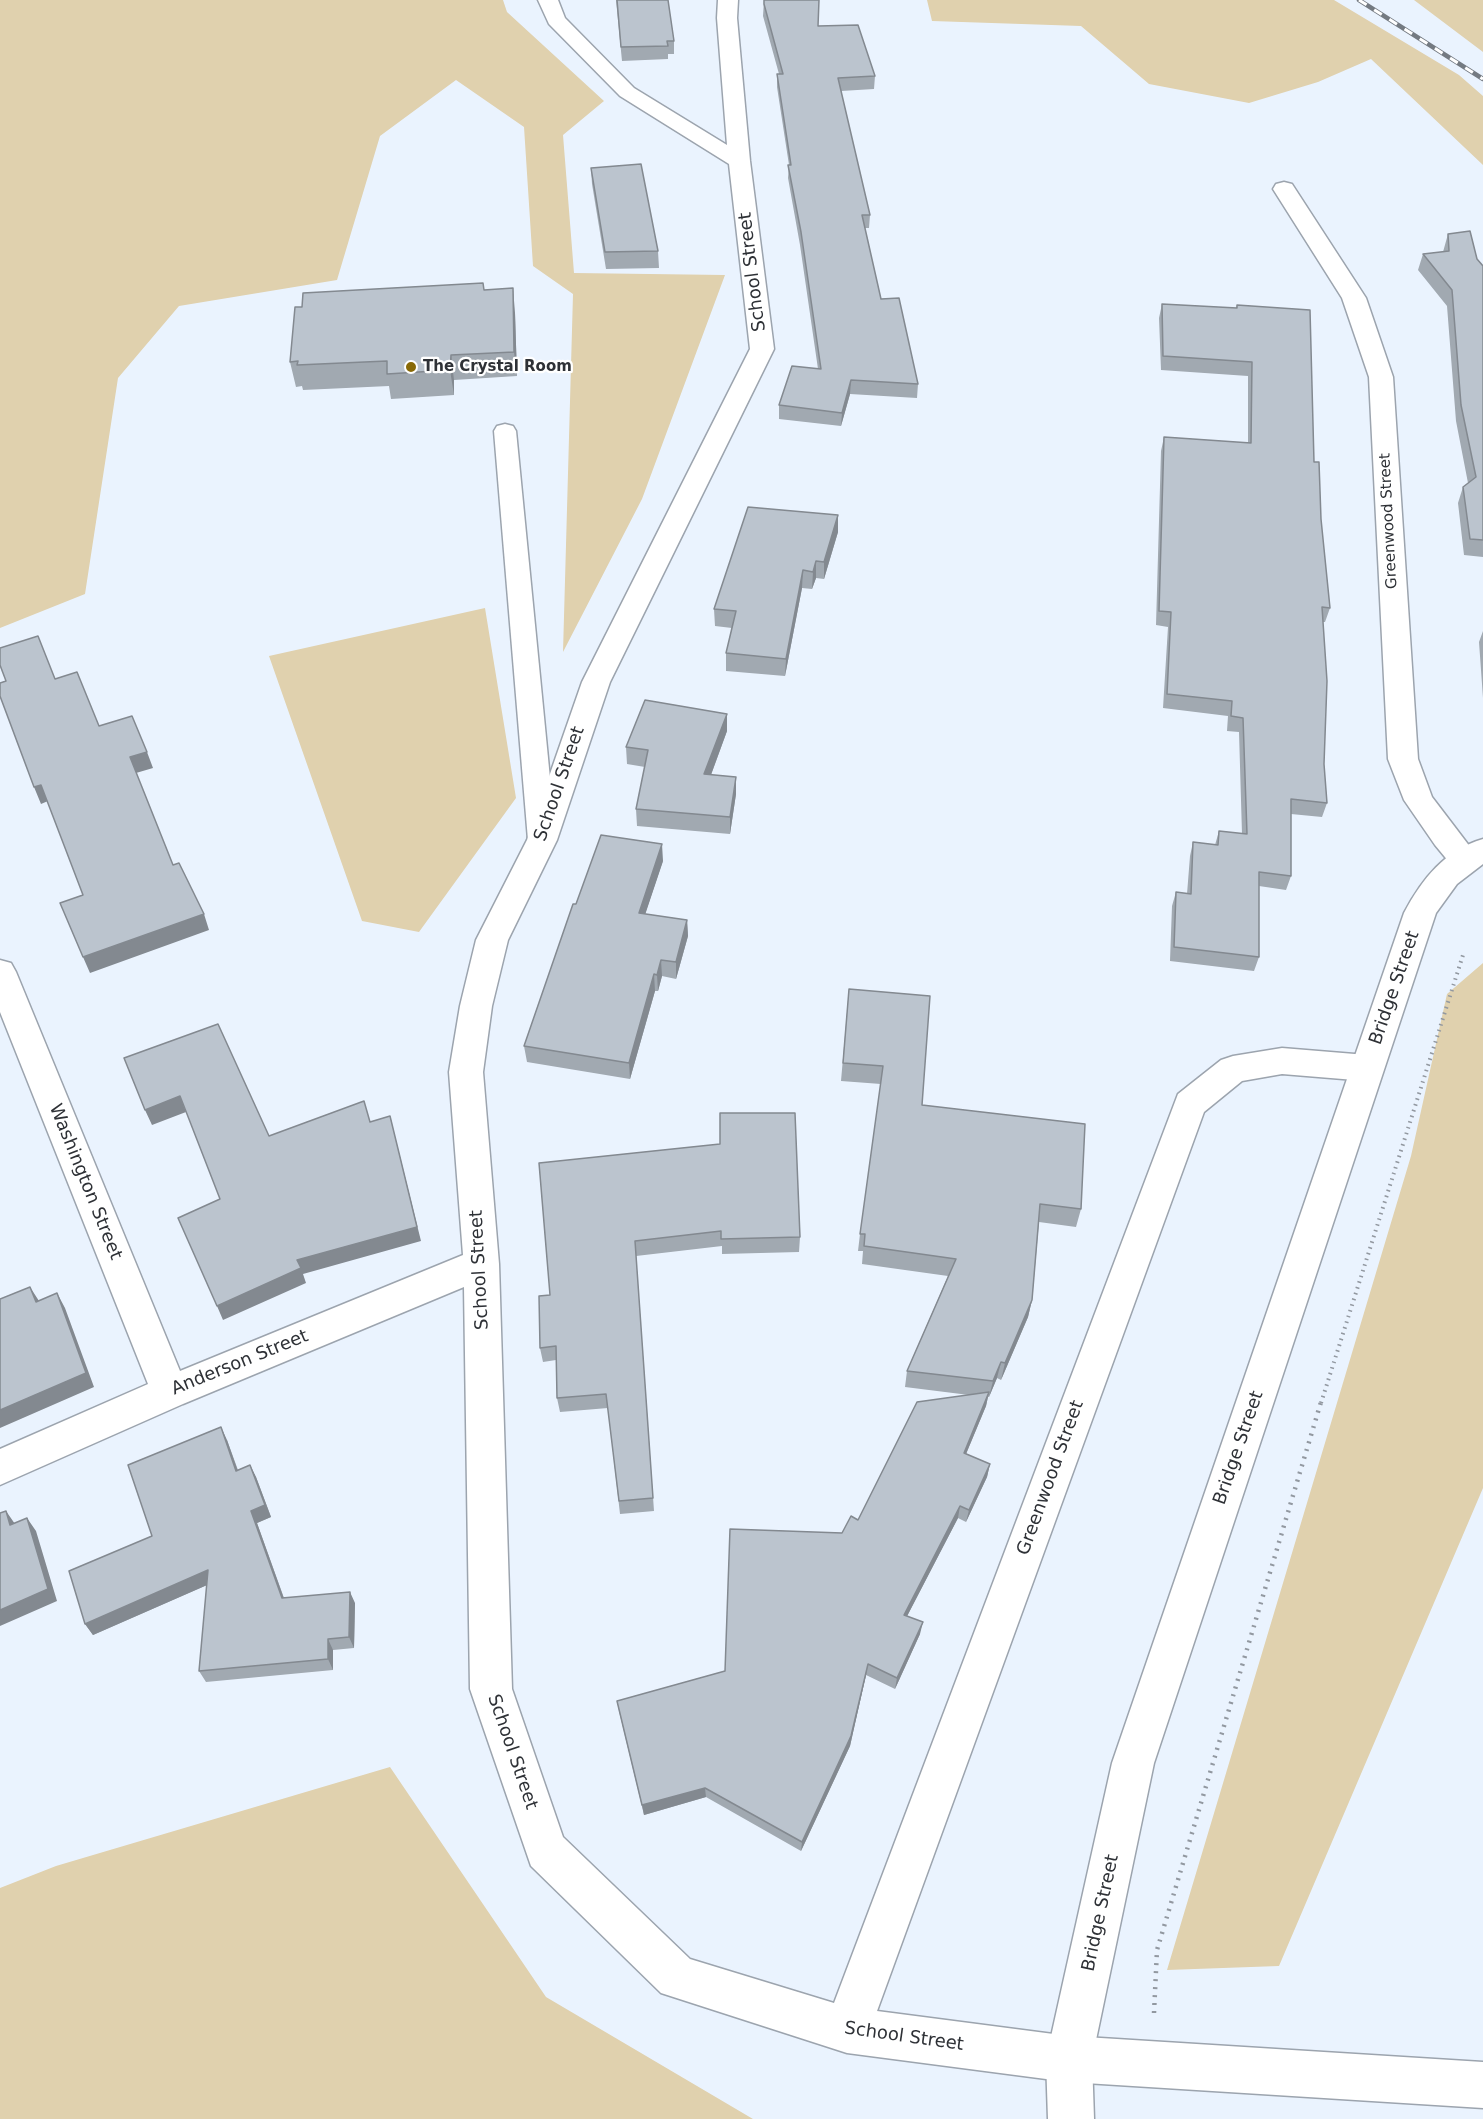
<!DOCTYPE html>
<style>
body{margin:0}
canvas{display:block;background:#eaf3fe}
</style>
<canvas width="1483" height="2119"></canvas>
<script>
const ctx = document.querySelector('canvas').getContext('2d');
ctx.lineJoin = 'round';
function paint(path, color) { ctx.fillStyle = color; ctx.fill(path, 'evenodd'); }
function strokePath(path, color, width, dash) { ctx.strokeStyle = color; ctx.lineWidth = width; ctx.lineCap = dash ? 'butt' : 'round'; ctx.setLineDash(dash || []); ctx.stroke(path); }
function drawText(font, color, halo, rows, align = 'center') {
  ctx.font = font + ' "DejaVu Sans",sans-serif'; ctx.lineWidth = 4.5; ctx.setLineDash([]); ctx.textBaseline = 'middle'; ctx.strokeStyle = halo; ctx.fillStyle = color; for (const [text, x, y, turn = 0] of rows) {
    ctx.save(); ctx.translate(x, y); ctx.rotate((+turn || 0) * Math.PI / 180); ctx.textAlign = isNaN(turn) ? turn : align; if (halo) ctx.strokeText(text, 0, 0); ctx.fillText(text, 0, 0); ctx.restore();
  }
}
const green = new Path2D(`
 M0,0H503L507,12L604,101L563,135L574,273L725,275L642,499L563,652L573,294L533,266L524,127L456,80L380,136L337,280L179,306L118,378L85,594L0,628Z
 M927,0H1334L1459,75L1483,96V165L1371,59L1318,82L1249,103L1149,84L1081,26L932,21Z
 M1414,0H1483V52Z
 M485,608L516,798L419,932L362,921L269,656Z
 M1483,963V1488L1279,1966L1167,1970L1411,1156L1447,994Z
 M390,1767L546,1997L753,2119H0V1888L56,1866Z`);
const pathFar1 = new Path2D(`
 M1321,1403L1463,955`);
const path = new Path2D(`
 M1154,2013L1157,1950L1321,1402`);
const service = new Path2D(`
 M505,424L513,426L516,431L556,840L552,847L542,850L532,847L528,840L494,431L497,426Z`);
const minor = new Path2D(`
 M538,0H558L565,18L634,88L727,145L717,18L718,0H738L737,18L750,161L774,349L610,682L557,840L508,940L492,1006L483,1072L499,1264L512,1689L563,1837L690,1959L834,2003L1178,1094L1221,1060L1233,1056L1282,1048L1367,1055L1379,1059L1384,1068L1379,1077L1367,1081L1282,1074L1242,1081L1204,1112L877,2011L1069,2036L1483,2062V2108L1069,2082L847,2053L661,1993L531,1866L470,1689L464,1287L183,1404L0,1485V1449L148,1384L0,1012V960L11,963L16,972L180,1371L463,1255L449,1072L460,1006L476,940L527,840L582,682L750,349L729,164L620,96L549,24Z
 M1284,182L1292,184L1366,298L1393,377L1418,759L1432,797L1480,860L1476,868L1465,871L1454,868L1435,845L1404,800L1388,759L1369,377L1342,298L1273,189L1276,184Z`);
const secondary = new Path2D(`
 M1483,839V864L1457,884L1436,913L1154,1763L1092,2059L1094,2119H1048L1046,2059L1112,1763L1404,913C1422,879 1445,850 1483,839Z`);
const rail = new Path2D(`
 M1359,0L1483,79`);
const wall = new Path2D(`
 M616,0H668L674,41V54H668V59L622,61Z
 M764,0L818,26L875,76L874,89L841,91L870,215L869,228H865L881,299L918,384L917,398L850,394L841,426L779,419V405L818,369L800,245L788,178L789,165L777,87V74H779L763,16Z
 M591,168L658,251L659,268L606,269L592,184Z
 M1448,234L1477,259L1483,266V557L1464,555L1458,503L1463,487L1468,483L1456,421L1447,306L1418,270L1423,254L1443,252Z
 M484,290L515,313L517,376L454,380V395L391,399L389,386L303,390L302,386L296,387L290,362Z
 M1162,304L1236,308L1237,305L1314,462L1330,608L1325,622H1323L1324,764L1327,803L1322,817L1291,814V876L1286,890L1259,886V957L1254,971L1170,961L1172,906L1176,892L1187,894L1190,856L1193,842L1215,845L1219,831L1242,834L1239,732L1227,731L1228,716L1163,708L1168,627L1156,625L1161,451L1164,437L1248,443V376L1161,370L1159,318Z
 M838,515V532L824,579L816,578L812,589L802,588L785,676L726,671V653L732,628L715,626L714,609Z
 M1483,631V698L1479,642Z
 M727,714V731L711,775L736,794L730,834L637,826L636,809L645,767L627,764L626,747Z
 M663,861L645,914L687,920L688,936L676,979L662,976L658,991H655L630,1079L527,1062L524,1046L576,904Z
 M849,989L922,1105L1081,1209L1076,1227L1039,1222L1032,1300L1028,1317L1001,1380L997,1378L989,1397H988L986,1406L966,1454L990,1464L987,1477L966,1522L958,1518L907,1616L920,1634L895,1689L866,1675L850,1746L801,1851L706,1797L644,1815L619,1711L617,1701L725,1671L842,1533L858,1520L969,1395L905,1387L907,1371L948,1276L862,1264L863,1251H858L860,1234L881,1084L841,1081Z
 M539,1163L800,1237L799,1252L722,1254V1246L636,1256L654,1511L620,1514L608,1408L560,1412L557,1398L556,1360L543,1362L540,1348L550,1295Z
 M227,1440L238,1470L250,1465L256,1477L271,1517L257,1523L284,1598L355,1603L354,1648L333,1650V1670L206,1682L199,1671L207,1585L93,1635L85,1624Z`);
const shadedWall = new Path2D(`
 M513,288L515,313L517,376L514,352Z
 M451,355L454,380V395L450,370Z
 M851,380L850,394L841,426L842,413Z
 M838,515V532L824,579V562Z
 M816,561V578L812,589L813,572Z
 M803,570L802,588L785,676L786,659Z
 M727,714V731L705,791L704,774Z
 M147,752L153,768L136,773L130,757Z
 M736,777V794L730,834V817Z
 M41,785L48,801L41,804L34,787Z
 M662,844L663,861L640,930L639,913Z
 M204,914L209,930L90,973L83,957Z
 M687,920L688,936L676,979V962Z
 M661,960L662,976L658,991L657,975Z
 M654,974L655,991L630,1079L629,1063Z
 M180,1096L186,1112L152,1125L145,1110Z
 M390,1116L421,1241L303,1274L306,1283L223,1320L217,1306L297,1260Z
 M30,1287L39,1301L36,1302Z
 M57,1293L65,1308L94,1387L0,1428V1410Z
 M1032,1300L1028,1317L1001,1380L1005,1363Z
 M1001,1362L997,1378L989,1397L993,1381Z
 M989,1392L986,1406L961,1466L964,1453Z
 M221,1427L227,1440L242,1483L236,1471Z
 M990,1464L987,1477L966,1522L969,1510Z
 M250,1465L256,1477L271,1517L257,1523L288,1610L282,1598L251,1511Z
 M960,1506L958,1518L902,1626L904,1615Z
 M6,1511L15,1524L10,1525Z
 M27,1518L36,1531L57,1601L0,1626V1610Z
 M208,1570L214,1582L93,1635L85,1624Z
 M350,1592L355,1603L354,1648L349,1637Z
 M923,1622L920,1634L895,1689L897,1678Z
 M328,1639L333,1650V1670L328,1659Z
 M868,1664L866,1675L850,1746L801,1851L802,1842Z
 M705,1788L706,1797L644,1815L642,1805Z`);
const building = new Path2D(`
 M617,0H668L674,41H667L668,46L621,47Z
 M764,0H819L818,26L858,25L875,76L838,78L870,215H862L881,299L899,298L918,384L851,380L842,413L779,405L792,366L821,369L801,232L788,165H791L777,74H783L764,4Z
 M641,164L658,251L605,252L591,168Z
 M1470,231L1477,259L1483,266V540L1470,539L1463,487L1476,477L1461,405L1452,290L1423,254L1449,251L1448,234Z
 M483,283L484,290L513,288L514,352L451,355L450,370L387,374V361L297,365L298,361L290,362L295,307H302L303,293Z
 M1162,304L1237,308V305L1310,310L1314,462H1319L1321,519L1330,608L1322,607L1327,681L1324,764L1327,803L1291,799V876L1259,872V957L1174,947L1176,892L1191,894L1193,842L1218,845L1219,831L1247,834L1243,718L1231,716L1232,701L1167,694L1171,612L1159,611L1164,437L1251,443L1252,362L1163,356Z
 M748,507L838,515L824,562L816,561L813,572L803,570L786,659L726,653L736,611L714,609Z
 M38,636L55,679L77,672L99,726L132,716L147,752L130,757L173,865L179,863L204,914L83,957L60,903L83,895L41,785L34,787L0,696V683L6,681L0,665V648Z
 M645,700L727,714L704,774L736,777L730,817L636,809L648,750L626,747Z
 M601,835L662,844L639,913L687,920L676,962L661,960L657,975L654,974L629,1063L524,1046L573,904H576Z
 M849,989L930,996L922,1105L1085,1124L1081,1209L1040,1204L1032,1300L1005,1363L1001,1362L993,1381L907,1371L956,1259L864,1246L865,1234H860L883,1066L843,1063Z
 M218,1024L269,1136L364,1101L370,1122L390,1116L417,1227L297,1260L301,1268L217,1306L178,1218L220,1199L180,1096L145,1110L124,1058Z
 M720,1113H795L800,1237L721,1239V1231L635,1241L653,1498L619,1501L606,1394L557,1398L556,1346L540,1348L539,1296L550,1295L539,1163L720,1144Z
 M30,1287L36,1302L57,1293L86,1373L0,1410V1299Z
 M989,1392L964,1453L990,1464L969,1510L960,1506L904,1615L923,1622L897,1678L868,1664L851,1736L802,1842L705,1788L642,1805L617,1701L725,1671L730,1529L842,1533L851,1516L858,1520L917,1402Z
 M221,1427L236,1471L250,1465L265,1505L251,1511L282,1598L350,1592L349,1637L328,1639V1659L199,1671L208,1570L85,1624L69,1571L152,1536L128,1465Z
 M6,1511L10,1525L27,1518L48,1589L0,1610V1513Z`);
const markers = [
 [411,367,6,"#886906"]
];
const farPoinames = [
 ["The Crystal Room",423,367]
];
const farStreetnames = [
 ["Greenwood Street",1389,521,-93]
];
const streetNames = [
 ["School Street",753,272,-97],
 ["School Street",560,784,-71],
 ["Bridge Street",1395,988,-71],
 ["Washington Street",85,1182,68],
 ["School Street",480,1270,-93],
 ["Anderson Street",240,1363,-22],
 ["Bridge Street",1239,1448,-71],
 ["Greenwood Street",1051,1478,-70],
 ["School Street",512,1752,71],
 ["Bridge Street",1101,1913,-78],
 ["School Street",904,2037,8]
];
paint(green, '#e0d1ae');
strokePath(service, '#9ca4ae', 3);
strokePath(minor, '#9ca4ae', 3);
strokePath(secondary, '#9ca4ae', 3);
strokePath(pathFar1, '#9298a0', 4, [1.5, 4.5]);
strokePath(path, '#9298a0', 4.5, [2, 6]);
paint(service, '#fff');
paint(minor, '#fff');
paint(secondary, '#fff');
strokePath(rail, '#747a81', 4.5);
strokePath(rail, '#fff', 3, [9]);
paint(wall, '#a1a9b1');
paint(shadedWall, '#838990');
paint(building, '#bbc4ce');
strokePath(building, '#838990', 1.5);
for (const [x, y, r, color] of markers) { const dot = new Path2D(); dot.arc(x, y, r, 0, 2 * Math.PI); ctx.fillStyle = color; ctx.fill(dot); strokePath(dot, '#fff', 2); }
drawText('bold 15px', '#2e3136', '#fff', farPoinames, 'left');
drawText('15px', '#2e3136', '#fff', farStreetnames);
drawText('18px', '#2e3136', '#fff', streetNames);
</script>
